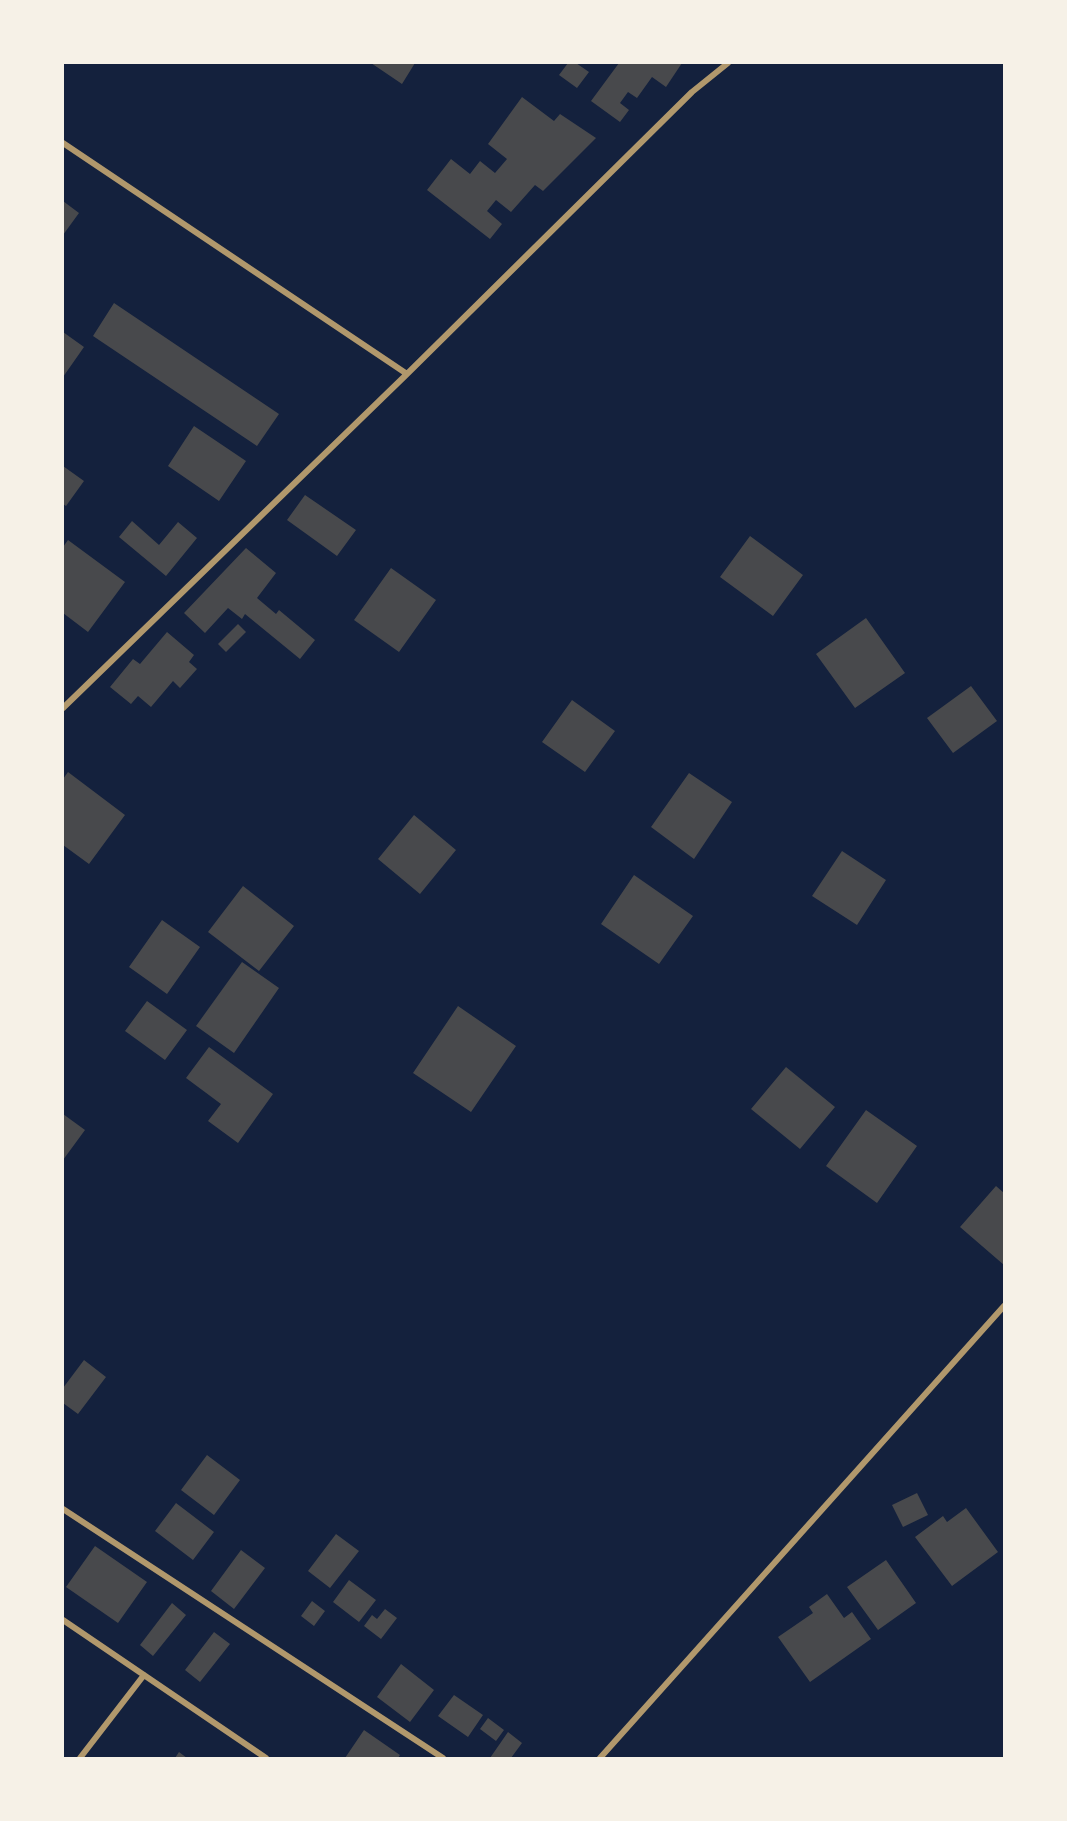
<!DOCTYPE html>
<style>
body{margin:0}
#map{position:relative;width:1067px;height:1821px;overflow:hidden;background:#14213d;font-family:Commissioner,sans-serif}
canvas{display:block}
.frame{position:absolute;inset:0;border:64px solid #f6f1e7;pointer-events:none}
</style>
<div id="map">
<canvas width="1067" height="1821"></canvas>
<div class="frame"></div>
</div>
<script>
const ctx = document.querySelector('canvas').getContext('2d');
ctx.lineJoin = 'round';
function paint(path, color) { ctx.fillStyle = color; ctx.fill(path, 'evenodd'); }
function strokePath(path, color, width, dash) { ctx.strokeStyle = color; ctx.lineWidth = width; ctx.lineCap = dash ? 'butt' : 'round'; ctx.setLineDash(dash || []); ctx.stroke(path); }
const building = new Path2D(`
 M371,63H415L402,84Z
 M568,63H576L589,72L577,88L559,75Z
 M619,63H682L666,87L652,77L637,98L628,92L620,103L629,110L620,122L591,101Z
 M522,97L554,121L560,114L596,138L543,191L535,185L511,212L496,200L487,211L502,224L490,239L427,190L451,159L470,174L480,161L495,173L507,159L488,144Z
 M63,201L79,213L63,235Z
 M114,303L279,414L257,446L93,336Z
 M63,332L84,347L63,377Z
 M194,426L246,461L219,501L168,466Z
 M63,466L84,481L66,506L63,504Z
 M305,495L356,530L337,556L287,520Z
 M132,521L159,545L178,522L197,538L166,576L119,537Z
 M750,536L803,575L773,616L720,577Z
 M68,540L125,582L88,632L63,613V547Z
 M246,548L276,573L257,598L276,614L279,610L315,640L300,659L245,614L242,619L228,608L205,633L184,613Z
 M391,568L436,600L399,652L354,620Z
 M866,618L905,673L855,708L816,654Z
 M238,624L246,632L226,652L218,644Z
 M167,632L194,655L189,662L197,669L180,688L173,681L151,707L138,696L131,704L110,687L133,659L140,664Z
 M971,686L997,721L953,753L927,718Z
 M572,700L615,731L585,772L542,742Z
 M68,772L125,815L89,864L63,845V779Z
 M689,773L732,802L694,859L651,827Z
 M414,815L456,850L420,894L378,859Z
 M842,851L886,880L857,925L812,896Z
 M634,875L693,916L659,964L601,924Z
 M243,886L294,926L259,971L208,932Z
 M162,920L200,947L167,994L129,967Z
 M242,962L279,988L234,1053L196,1026Z
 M147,1001L187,1030L165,1060L125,1031Z
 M458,1006L516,1046L471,1112L413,1073Z
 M209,1047L273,1094L238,1143L208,1121L221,1104L186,1078Z
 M786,1067L835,1107L800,1149L751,1109Z
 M866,1110L917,1146L877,1203L826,1166Z
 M63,1114L85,1130L63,1160Z
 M996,1186L1004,1193V1265L960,1227Z
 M84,1360L106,1377L78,1414L63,1403V1388Z
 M207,1455L240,1480L214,1515L181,1490Z
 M917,1493L928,1515L903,1527L892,1505Z
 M176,1503L214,1532L193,1560L155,1531Z
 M966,1508L998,1552L952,1586L915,1537L943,1516L947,1522Z
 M336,1534L359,1551L330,1588L308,1571Z
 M95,1546L147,1582L118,1623L66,1587Z
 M241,1550L265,1568L234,1609L211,1591Z
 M886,1560L916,1603L878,1630L847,1587Z
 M349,1580L376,1600L359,1622L333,1602Z
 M827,1594L844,1618L852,1612L871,1639L810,1682L778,1637L813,1613L809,1607Z
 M312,1601L325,1611L314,1626L301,1616Z
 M172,1603L186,1615L153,1656L140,1645Z
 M385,1609L397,1618L381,1639L364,1626L372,1615L377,1619Z
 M214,1632L230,1644L200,1682L185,1670Z
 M401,1664L434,1690L410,1722L377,1697Z
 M454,1695L483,1715L468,1737L438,1716Z
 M488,1718L504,1730L496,1741L480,1729Z
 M364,1730L400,1755L398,1758H345Z
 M508,1732L522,1743L511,1758H490Z
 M179,1752L187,1758H175Z`);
const minor = new Path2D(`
 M63,143L407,374
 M63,708L407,374L692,92L728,63
 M63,1509L443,1758
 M63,1620L266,1758
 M80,1758L144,1675
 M600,1758L1004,1306`);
paint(building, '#48494c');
strokePath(minor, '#b1986c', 6);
</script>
